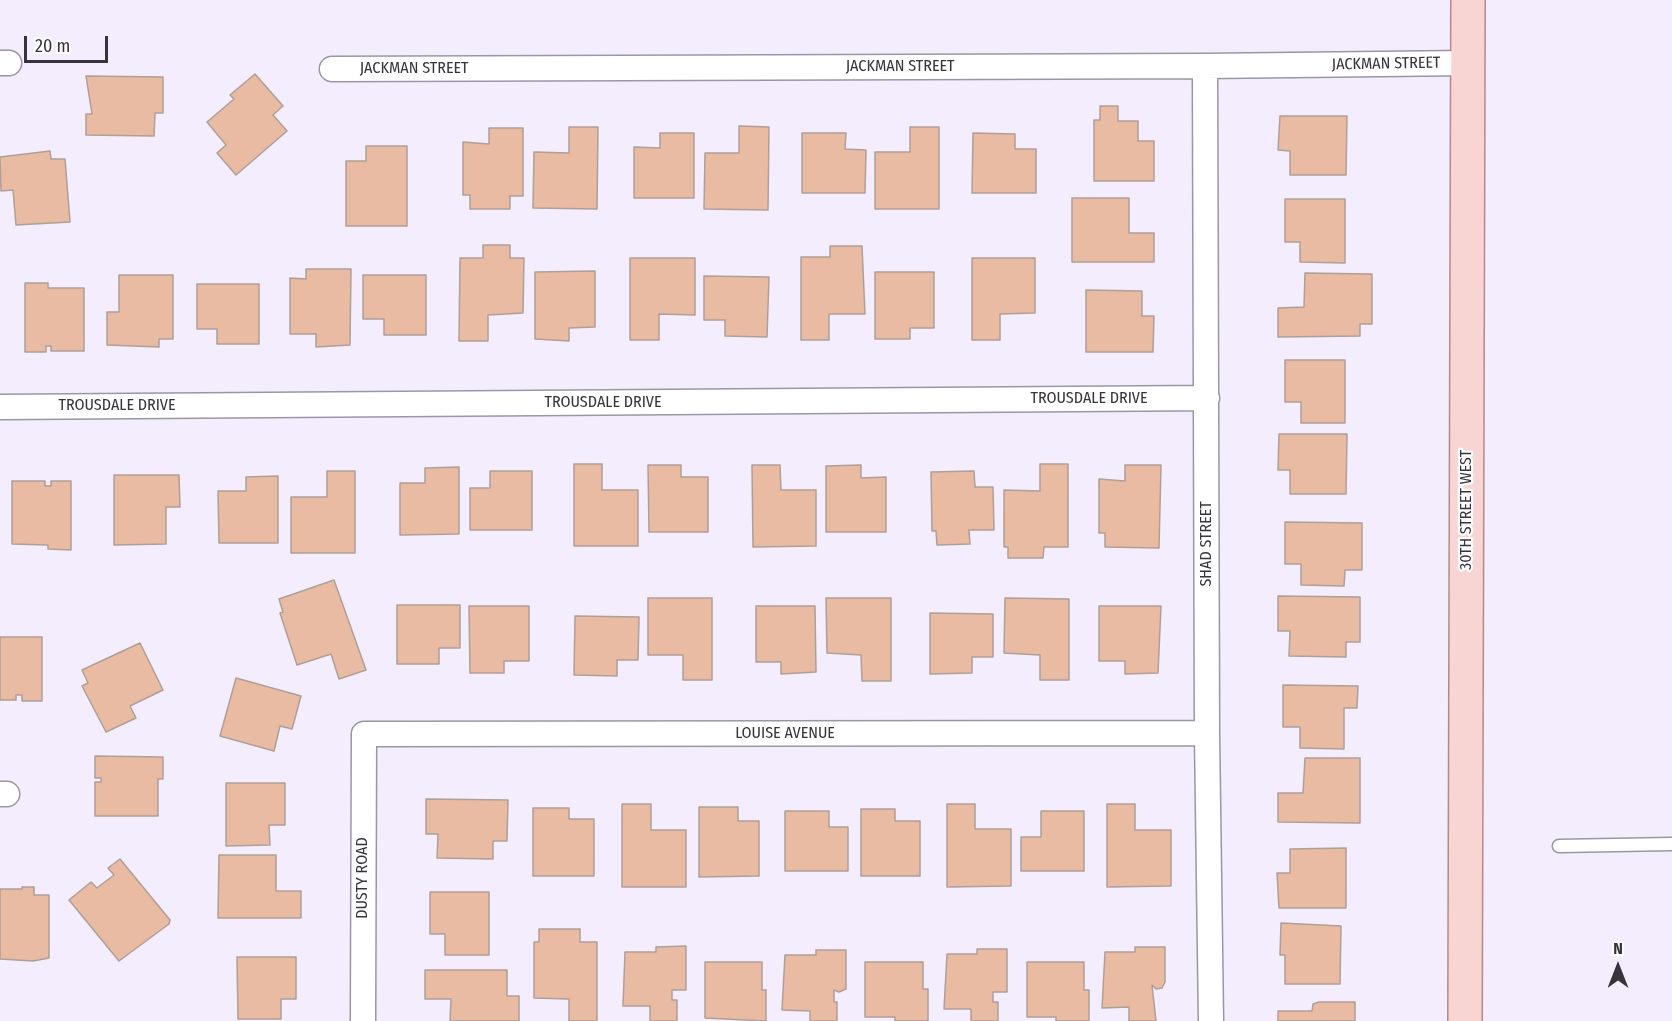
<!DOCTYPE html>
<style>
body{margin:0}
#map{position:relative;width:1672px;height:1021px;overflow:hidden;background:#f3edfd;font-family:"Fira Sans Condensed",sans-serif}
canvas{display:block}
.north{position:absolute;left:1588px;top:937px;width:60px;height:60px;-webkit-text-stroke:4px #fdfefd;paint-order:stroke;rotate:0deg;font-size:16px;font-weight:700;line-height:24px;text-align:center;color:#37353b}
.north::after{content:'';display:block;margin:auto;width:21px;height:27px;background:#37353b;clip-path:polygon(50% 0,100% 100%,50% 72%,0 100%)}
.scale{position:absolute;left:24px;top:36px;width:84px;height:27px;box-sizing:border-box;border:3px solid #37353b;border-top:0;padding-left:8px;font-size:18px;line-height:21px;white-space:nowrap;color:#37353b;-webkit-text-stroke:4px #fdfefd;paint-order:stroke}
</style>
<div id="map">
<canvas width="1672" height="1021"></canvas>
<div class="north">N</div>
<div class="scale">20 m</div>
</div>
<script>
const ctx = document.querySelector('canvas').getContext('2d');
ctx.lineJoin = 'round';
function paint(path, color) { ctx.fillStyle = color; ctx.fill(path, 'evenodd'); }
function strokePath(path, color, width, dash) { ctx.strokeStyle = color; ctx.lineWidth = width; ctx.lineCap = dash ? 'butt' : 'round'; ctx.setLineDash(dash || []); ctx.stroke(path); }
function drawText(font, color, halo, rows, align = 'center') {
  ctx.font = font + ' "Fira Sans Condensed",sans-serif'; ctx.lineWidth = 4.5; ctx.setLineDash([]); ctx.textBaseline = 'middle'; ctx.strokeStyle = halo; ctx.fillStyle = color; for (const [text, x, y, turn = 0] of rows) {
    ctx.save(); ctx.translate(x, y); ctx.rotate((+turn || 0) * Math.PI / 180); ctx.textAlign = isNaN(turn) ? turn : align; if (halo) ctx.strokeText(text, 0, 0); ctx.fillText(text, 0, 0); ctx.restore();
  }
}
const building = new Path2D(`
 M255,74L283,106L273,115L287,131L236,175L217,153L226,145L207,122L234,99L230,95Z
 M86,76L163,77V113H155L154,136L86,135V114H92Z
 M1100,106H1118V121H1138V141H1154V181H1094V120H1100Z
 M1280,116H1347L1346,175H1290V151L1278,150Z
 M739,126L769,127L768,210L704,209L705,153H739Z
 M569,127H598L597,209L533,208L534,152L569,153Z
 M910,127H939V209H875V152H910Z
 M489,128H523V196H510V209H470V195H463V142L489,144Z
 M660,133H694V198H634V147L660,148Z
 M802,133H846L845,149L866,150L865,193H802Z
 M973,133L1015,134V149H1036V193H972Z
 M366,146H407V226H346V161H366Z
 M50,151L51,159H65L70,222L16,225L13,190L1,191L0,157Z
 M1072,198H1129V233H1154V262H1072Z
 M1285,199H1345V263L1300,262V242H1285Z
 M483,245H510V258H524L523,313L488,315V341H459L460,258H483Z
 M830,246H862L865,314H829V340H801V257H830Z
 M630,258H695V315L659,314V340H630Z
 M972,258H1035V313L1000,314V340H972Z
 M306,269H351L350,345L316,347V334H290V278L306,279Z
 M595,271V327L569,328V341L535,339V272Z
 M875,272H934V328H910V339H875Z
 M1305,273L1372,274V324H1360V336L1278,337V308L1304,307Z
 M119,275H173V339H159V347L107,345V312H119Z
 M363,275H426V335H384V319H363Z
 M704,276L769,277L767,337L725,336V320H704Z
 M25,283H48V288H84V351H51V346H46V352H25Z
 M197,284H259V344H217V329H197Z
 M1086,290L1142,291V316H1154L1153,352H1086Z
 M1285,360H1345V423H1301V402H1285Z
 M1279,434H1347L1346,494H1290V470H1278Z
 M574,464H602V490H638V546H574Z
 M1040,464H1068V547H1044L1043,558H1008V547H1004V490L1040,491Z
 M648,465H681V477H708V532H649Z
 M752,465H780L781,490H816V546L753,547Z
 M861,465V478L886,477V532H826V466Z
 M1125,465H1161L1159,548L1105,547V533H1099V479L1125,481Z
 M459,467V534L400,535V483H425V468Z
 M327,471H355V553H291V497H327Z
 M490,471H532V530H470V488H490Z
 M974,471L975,487H993L994,530H969L970,544L937,545L936,531H932L931,472Z
 M114,475H179L180,507H166V544L114,545Z
 M278,476V543H219L218,491H246V477Z
 M12,481H45V486H51V481H71V550L48,549V545L12,544Z
 M1285,522L1362,523V570H1345L1344,586L1301,585V564H1285Z
 M334,580L366,670L339,679L331,654L297,665L280,613L283,612L279,599Z
 M1278,596L1360,597V642H1346V657L1289,656L1290,631H1278Z
 M648,598H712V680H683V655H648Z
 M826,598H891V681H862L861,655L827,653Z
 M1005,598L1069,599V680H1040V655L1004,653Z
 M397,605H460V648H439V664H397Z
 M469,606H529V661H504V673H470Z
 M756,606H815L816,672L781,674V662H756Z
 M1099,606H1161L1158,673L1125,674V661H1099Z
 M930,613L993,614V657H972V673L930,674Z
 M575,616L639,617L638,660H617V676L574,675Z
 M0,637H42V701H22V695H16V700H0Z
 M140,643L163,690L130,706L136,718L106,732L82,686L88,683L82,670Z
 M236,678L301,696L292,729L280,726L274,751L220,736Z
 M1283,685L1358,686L1357,708H1344V749L1300,748V727H1283Z
 M95,756L163,757V779H158V816H95V782H101V778H95Z
 M1305,758H1360V823L1278,822V793H1303Z
 M226,783H285V825H269L270,845L226,846Z
 M426,799L508,800L507,841H493V859L437,858L438,834H426Z
 M622,804H651V830H686V887H622Z
 M947,804H975V829H1011V886L947,887Z
 M1107,804H1135V830H1171V886L1107,887Z
 M699,807H738V821H759V876L699,877Z
 M533,808H569V819H594V876H533Z
 M861,809H895V821H920V876H861Z
 M785,811H829V827H848V871H785Z
 M1041,811H1084V871H1021V837H1041Z
 M1346,848V908H1279L1277,873H1290V849Z
 M219,855H276V891H301V918H218Z
 M120,859L170,920L169,924L119,961L69,900L91,882L97,888L114,875L108,868Z
 M22,887H34V895H49V958L33,961L0,959V889H22Z
 M430,892H489V955H445V934H430Z
 M1281,923L1341,926L1340,984H1285V955H1280Z
 M539,929H580V942H597V1021H569V999L534,998V942H539Z
 M686,946V990H672V1000H677V1021H650V1006H623L625,952H656V947Z
 M1135,947H1165V982L1162,988L1156,989L1152,985L1156,1021H1129V1007L1102,1008L1105,952H1135Z
 M977,949H1007V992H993V1002H998V1021H971V1009H944L947,954H977Z
 M816,950H846V989L839,992L834,990V1002H837V1021H810V1011L782,1010L785,955H816Z
 M237,957H296V999H281V1019H238Z
 M705,962H762V990H766V1021L705,1018Z
 M865,962H923V989H928V1021H895V1017H865Z
 M1027,962H1084V990H1089V1021H1056V1017H1027Z
 M425,970H507V996H519V1021H450L451,999H425Z
 M1319,1002H1355V1021H1278V1011H1312L1313,1004Z`);
const service = new Path2D(`
 M1559,846L1672,844`);
const minor = new Path2D(`
 M0,63H9
 M1205,66L1207,733L1211,1021
 M332,69L1205,66L1468,63
 M0,407L1207,398
 M0,794H7
 M363,1021L364,734L1207,733`);
const primary = new Path2D(`
 M1465,1021L1468,0`);
const streetNames = [
 ["JACKMAN STREET",1386,64,-1],
 ["JACKMAN STREET",900,67],
 ["JACKMAN STREET",414,69],
 ["TROUSDALE DRIVE",1089,399],
 ["TROUSDALE DRIVE",603,403],
 ["TROUSDALE DRIVE",117,406],
 ["30TH STREET WEST",1467,510,-90],
 ["SHAD STREET",1207,544,-90],
 ["LOUISE AVENUE",785,734],
 ["DUSTY ROAD",363,878,-90]
];
paint(building, '#e9bba3');
strokePath(building, '#af9f97', 1.5);
strokePath(service, '#9b96a5', 15);
strokePath(minor, '#9b96a5', 27);
strokePath(primary, '#b28a8a', 36);
strokePath(service, '#fff', 12);
strokePath(minor, '#fff', 24);
strokePath(primary, '#f8d4d3', 33);
drawText('16px', '#37353b', '#fdfefd', streetNames);
</script>
